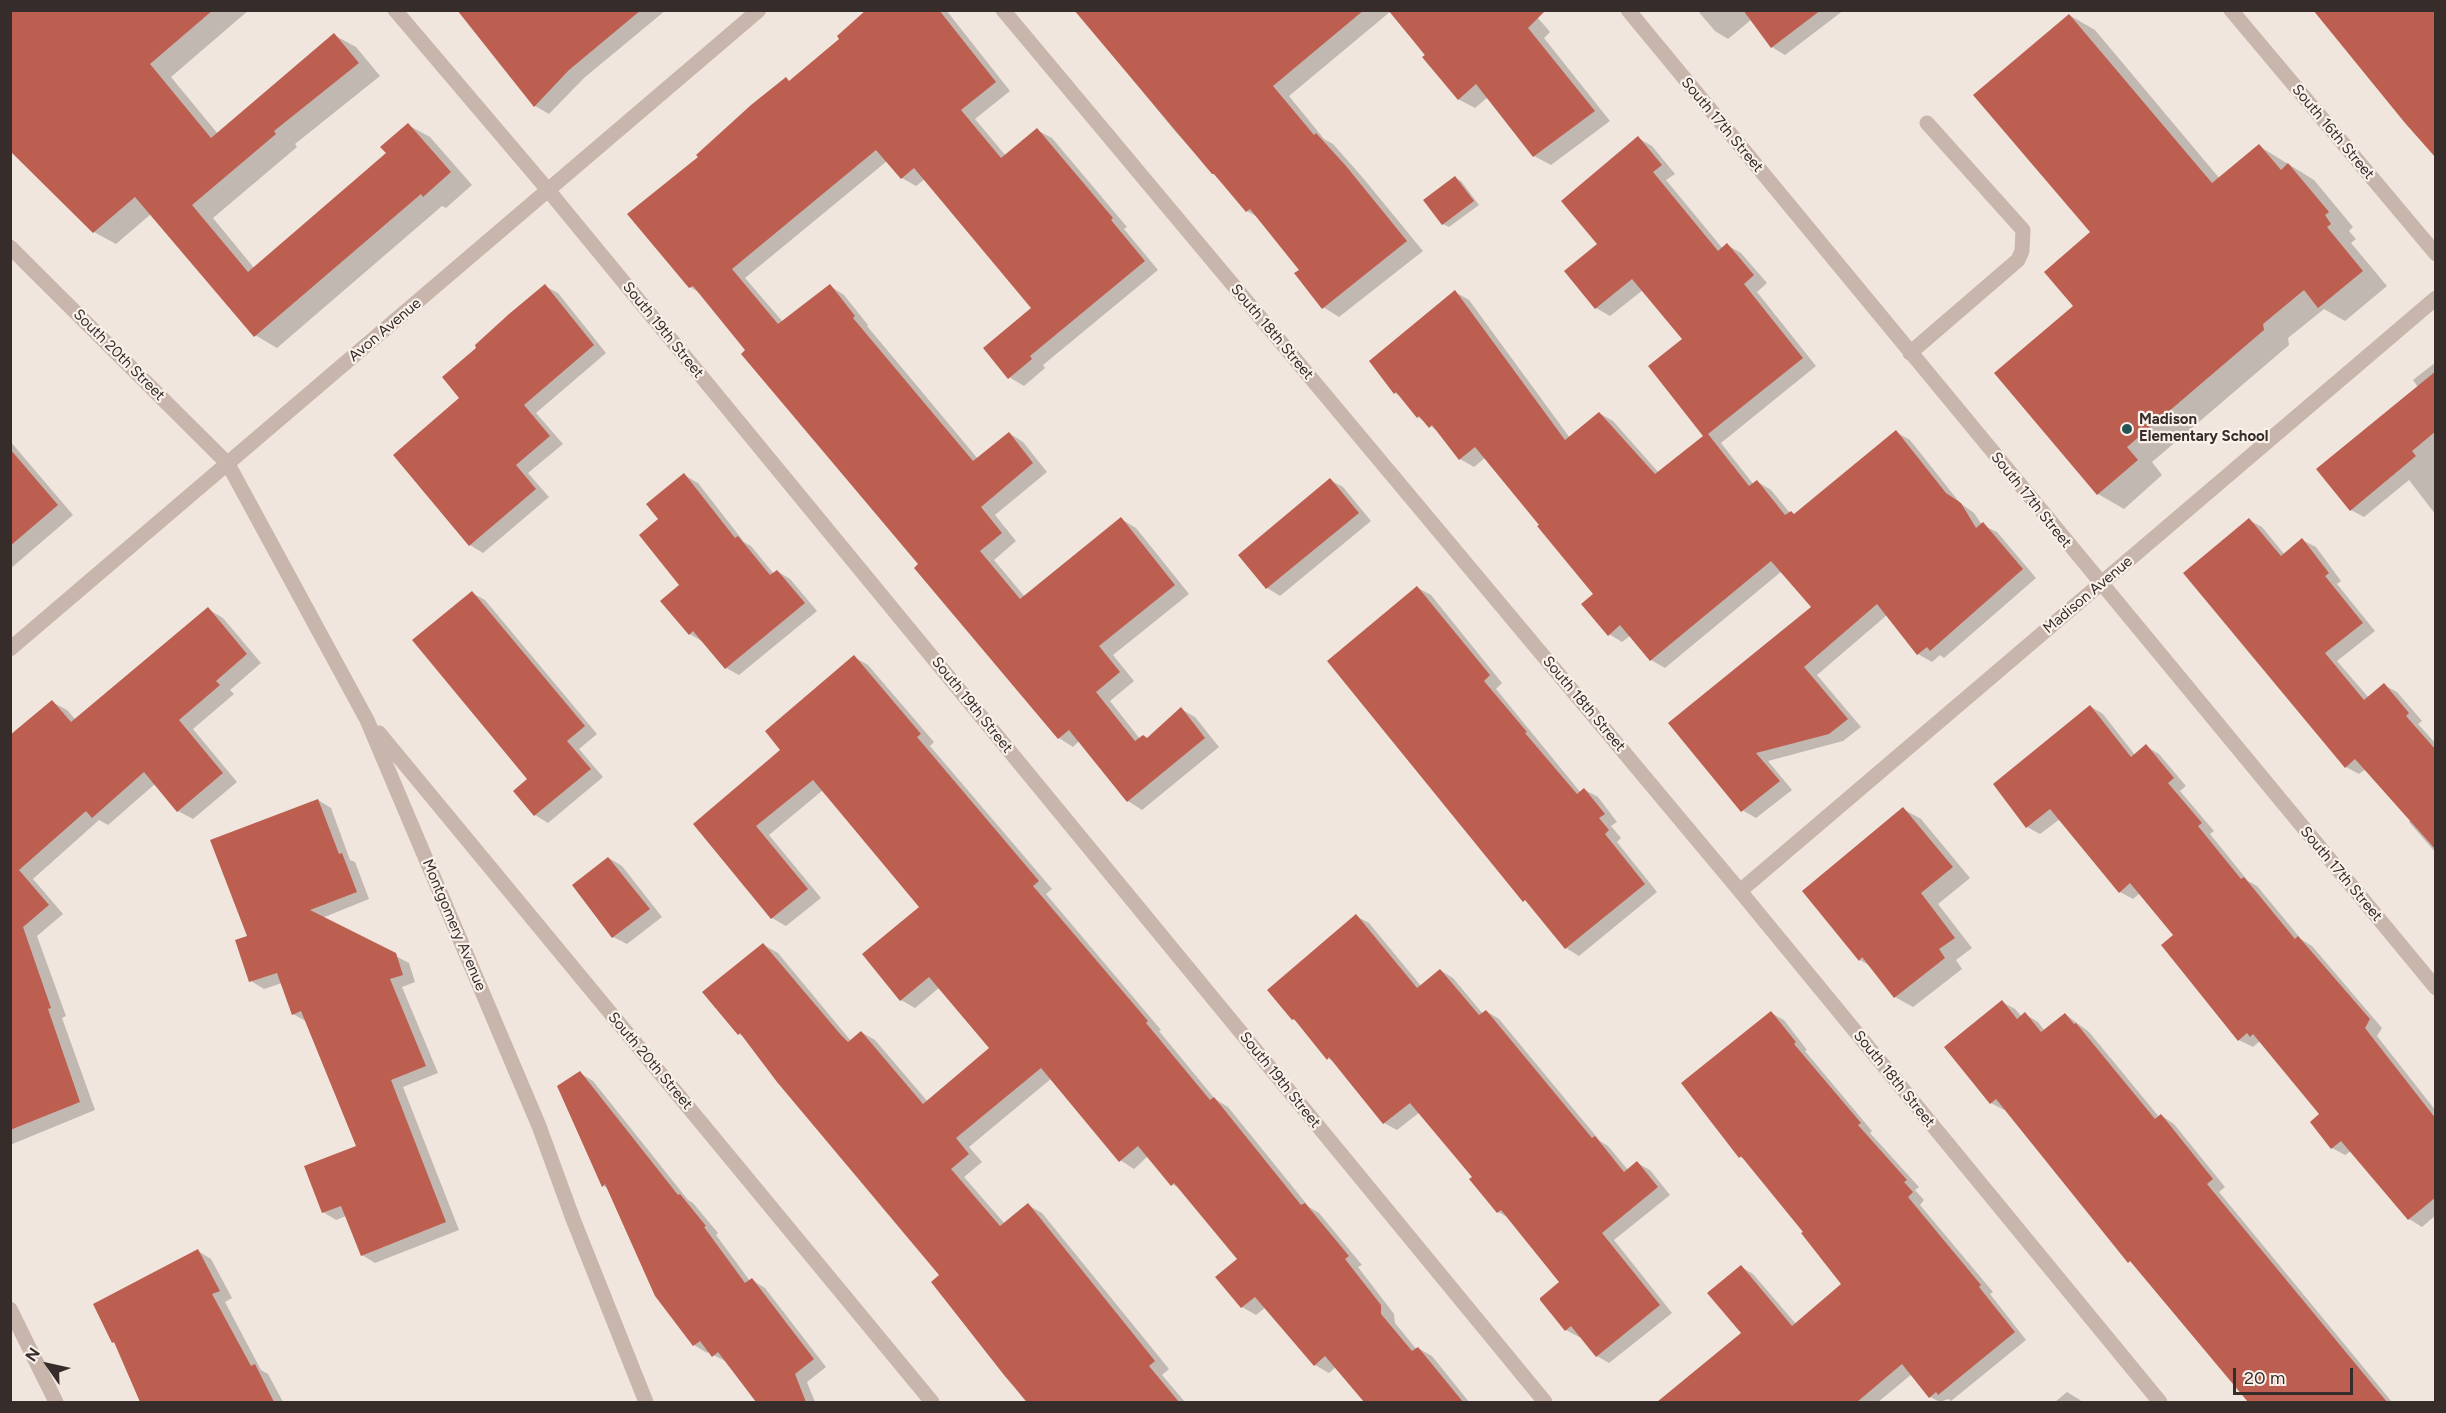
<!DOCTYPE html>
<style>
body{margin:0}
#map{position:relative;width:2446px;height:1413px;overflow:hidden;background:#f1e6de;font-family:Figtree,sans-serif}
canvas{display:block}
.frame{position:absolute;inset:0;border:12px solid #362c2a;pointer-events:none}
.north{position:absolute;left:18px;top:1335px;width:60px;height:60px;-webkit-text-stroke:4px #f9f1ea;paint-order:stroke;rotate:304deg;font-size:16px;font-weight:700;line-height:24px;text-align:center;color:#362c2a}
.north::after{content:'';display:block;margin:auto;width:21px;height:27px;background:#362c2a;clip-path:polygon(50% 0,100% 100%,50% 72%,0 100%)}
.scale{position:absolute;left:2233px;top:1368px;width:120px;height:27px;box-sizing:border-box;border:3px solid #362c2a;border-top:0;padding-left:8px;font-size:18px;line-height:21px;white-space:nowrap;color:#362c2a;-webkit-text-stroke:4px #f9f1ea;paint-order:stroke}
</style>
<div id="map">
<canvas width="2446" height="1413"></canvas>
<div class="frame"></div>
<div class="north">N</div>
<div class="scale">20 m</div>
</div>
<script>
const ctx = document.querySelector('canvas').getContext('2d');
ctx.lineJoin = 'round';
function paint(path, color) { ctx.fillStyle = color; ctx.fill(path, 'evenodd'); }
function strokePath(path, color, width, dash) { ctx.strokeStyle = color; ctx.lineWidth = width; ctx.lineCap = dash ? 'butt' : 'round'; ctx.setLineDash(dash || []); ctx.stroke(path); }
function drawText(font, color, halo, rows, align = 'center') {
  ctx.font = font + ' Figtree,sans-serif'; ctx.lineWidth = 4.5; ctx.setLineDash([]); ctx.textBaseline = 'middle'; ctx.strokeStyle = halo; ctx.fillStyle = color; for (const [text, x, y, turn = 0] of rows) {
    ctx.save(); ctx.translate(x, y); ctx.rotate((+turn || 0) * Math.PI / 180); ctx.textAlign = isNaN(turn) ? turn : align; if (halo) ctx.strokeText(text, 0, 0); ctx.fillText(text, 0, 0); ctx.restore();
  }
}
const shadow = new Path2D(`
 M10,10H249L171,77L218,134L334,35L356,47L380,76L295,144L297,147L213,218L254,268L388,153L408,125L430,137L472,185L446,208L442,206L277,348L255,335L151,214L116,244L94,232Z
 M459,10H666L584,78L549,114L535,106Z
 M868,10H946L1010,91L975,119L1006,156L1037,130L1052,138L1127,227L1124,229L1158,270L1043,365L1045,368L1024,386L1009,377L1033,308L925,179L916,186L902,178L887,161L745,278L783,322L830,286L844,295L868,325L867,326L978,459L1009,433L1023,442L1047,472L995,515L1016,541L994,560L1025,597L1121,519L1136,528L1189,594L1113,655L1134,681L1110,701L1140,739H1148L1181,709L1195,717L1219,747L1142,810L1128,801L1079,741L1073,747L1059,738L920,564L743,354L747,351L700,293L690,287L790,81L841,39Z
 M1076,10H1531L1550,32L1544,38L1610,121L1551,165L1534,156L1488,97L1475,108L1458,99L1391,11L1289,96L1324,139L1333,144L1363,178L1423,251L1339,317L1323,307L1301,270L1259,218L1247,211L1174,130Z
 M1697,10H1844L1785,55L1772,47L1752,19L1728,39L1715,31Z
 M2069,15L2095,30L2220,179L2259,146L2314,180L2353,227L2349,231L2356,239L2351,243L2387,286L2345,321L2324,309L2288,338L2289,345L2152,462L2162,475L2124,509L2098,494L1996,373L2075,306L2092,233Z
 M1638,138L1652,146L1675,174L1666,180L1723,249L1727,245L1741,253L1767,283L1757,292L1816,366L1721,443L1754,485L1758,482L1771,490L1790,513L1795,515L1896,432L1910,440L1960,503L1974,513L1982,525L1997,532L2036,578L1944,658L1940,655L1932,662L1918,654L1887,615L1817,675L1861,727L1843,741L1768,761L1792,790L1756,818L1742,810L1670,723L1813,607L1782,571L1665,668L1651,660L1631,635L1622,642L1609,634L1595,594L1486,457L1474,467L1460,459L1440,433L1418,417L1402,397L1395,393L1455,292L1469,300L1570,438L1599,413L1613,421L1659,473L1705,436L1684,339L1643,290L1610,316L1596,308L1566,271L1599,244Z
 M1455,178L1461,181L1479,205L1449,227L1443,224Z
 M545,286L558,293L606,353L536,413L563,444L528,473L549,497L483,553L470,545L461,398L478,348Z
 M2436,362V515L2409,480L2364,517L2351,510L2418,387L2413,380Z
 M10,441L73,515L10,569Z
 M684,475L698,483L744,542L751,546L774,574L777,571L790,579L817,611L739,675L726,668L703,642L690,634L681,585L660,520Z
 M1330,480L1343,487L1371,521L1280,596L1267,588Z
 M2249,520L2262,527L2285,555L2302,540L2316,547L2341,581L2337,584L2375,631L2337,661L2369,698L2384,685L2397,692L2422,721L2418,724L2436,744V853L2409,822L2411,820L2366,769L2359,774L2346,767Z
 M1418,588L1431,595L1502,683L1496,689L1581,793L1585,790L1598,797L1617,822L1611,826L1621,838L1617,842L1657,892L1579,956L1566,948Z
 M472,593L485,600L597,734L579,749L603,777L548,823L535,815L515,791L529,779Z
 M208,609L223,618L261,663L230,690L234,694L193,729L237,782L193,819L178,811L155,784L108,825L99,820L33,879L63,914L37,936L66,1016L62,1018L95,1110L10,1145V742L52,702L67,710L76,720Z
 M854,657L868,665L934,742L930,746L1052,889L1046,894L1161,1030L1159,1031L1215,1099L1228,1107L1309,1207L1319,1213L1362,1265L1358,1267L1394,1314L1395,1323L1417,1350L1418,1348L1432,1356L1469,1402H1365L1336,1367L1329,1373L1315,1365L1266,1307L1256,1315L1242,1307L1239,1259L1182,1190L1172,1184L1148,1156L1134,1169L1120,1160L1052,1078L969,1147L982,1162L964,1177L1005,1224L1028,1205L1042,1213L1169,1369L1162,1375L1185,1402H1026L933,1282L942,1276L745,1037L739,1034L764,945L778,953L851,1041L861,1032L875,1040L928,1102L992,1048L940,987L915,1008L901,1000L921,907L823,790L769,835L821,898L786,926L772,918L695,824L782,750Z
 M2090,706L2103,714L2135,755L2146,746L2159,754L2186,786L2180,791L2214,831L2210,834L2248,881L2257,886L2301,939L2312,946L2382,1028L2377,1036L2436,1111V1215L2422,1227L2409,1219L2351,1151L2345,1155L2332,1148L2322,1114L2260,1041L2253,1047L2239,1040L2176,935L2140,893L2133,899L2120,892L2060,819L2040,834L2027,827Z
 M318,800L331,808L350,860L355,862L369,899L322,918L409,963L415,982L402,987L438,1073L403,1087L459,1230L375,1263L362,1255L346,1216L336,1220L323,1212L358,1147L307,1022L293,1014L282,983L264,989L251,981L248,937Z
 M1903,809L1921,819L1970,878L1938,904L1972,948L1956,960L1962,969L1913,1007L1895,997L1872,967L1860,960L1805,891Z
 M609,858L622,866L662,917L627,944L613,937Z
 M1356,916L1369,923L1421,986L1440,970L1453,978L1483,1014L1486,1011L1499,1019L1600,1141L1608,1146L1628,1170L1637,1163L1650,1170L1670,1195L1614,1240L1672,1313L1609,1363L1597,1356L1581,1336L1579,1337L1566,1330L1561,1282L1509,1218L1498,1212L1474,1178L1420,1112L1397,1130L1384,1123L1337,1064L1328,1058L1299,1023L1293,1019Z
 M2002,1002L2015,1009L2022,1017L2025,1014L2038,1022L2045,1031L2065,1014L2089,1032L2160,1118L2162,1116L2174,1124L2225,1187L2219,1192L2392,1402H2249L2006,1109L2004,1110L1991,1103Z
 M1771,1013L1784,1020L1807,1050L1805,1051L1872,1131L1870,1133L1919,1187L1915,1190L1924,1200L1920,1205L1993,1292L1990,1294L2026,1340L1951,1401L1948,1399L1940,1402L1930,1397L1912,1374L1878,1402H1659L1743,1333L1741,1267L1753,1274L1796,1324L1843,1284L1805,1232L1746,1160L1740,1157Z
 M580,1073L593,1081L688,1200L693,1203L718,1233L716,1235L750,1281L752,1280L765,1288L826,1367L807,1382L815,1402H758L727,1362L713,1355L710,1351L707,1353L694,1345L656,1295L608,1188L603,1186Z
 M198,1251L211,1259L232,1298L225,1302L261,1370L268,1374L283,1402H142L116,1343L113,1342Z
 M2067,1392L2080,1400L2082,1402H2055Z`);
const building = new Path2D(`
 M10,10H213L150,64L211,138L334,33L359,63L274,131L276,134L192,205L248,272L386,153L380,147L408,123L451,172L423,197L421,194L254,337L135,197L93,233L10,151Z
 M457,10H641L569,70L534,107Z
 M866,10H939L996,82L961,110L1001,158L1037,128L1113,218L1111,220L1145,261L1030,356L1032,359L1008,379L983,348L1031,308L914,168L901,179L876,150L732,269L778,324L830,284L855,316L853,318L973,461L1009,432L1033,463L981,507L1002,533L980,551L1020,599L1121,517L1175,585L1099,646L1120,672L1096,692L1135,741L1143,735L1147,738L1181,707L1205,738L1127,802L1069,730L1058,739L914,568L918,564L741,354L745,350L693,286L689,288L627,214L698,157L696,155L751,105L786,77L789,81L839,39L837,36Z
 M1074,10H1364L1273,86L1314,135L1316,133L1346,166L1407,241L1322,309L1294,273L1299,270L1250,209L1246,212L1214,174H1212Z
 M1388,10H1546L1528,28L1595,111L1533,157L1476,84L1458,100L1422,57L1425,55Z
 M1743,10H1821L1771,48Z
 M2313,10H2436V158L2405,123Z
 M2069,14L2212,183L2259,144L2281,170L2288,163L2329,212L2325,215L2331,224L2327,227L2363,271L2318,308L2304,290L2263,324L2264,330L2127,447L2138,460L2097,495L1994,373L2073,306L2044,272L2090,232L1973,95Z
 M1638,136L1662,165L1653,172L1718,251L1727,243L1754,275L1744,284L1803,358L1708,434L1749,486L1757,480L1785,515L1791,511L1794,514L1896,430L1946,493L1961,503L1976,528L1983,522L2023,569L1930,651L1927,647L1917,655L1877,604L1804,667L1848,719L1829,734L1756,753L1780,781L1741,812L1668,723L1811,607L1771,561L1650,661L1620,625L1608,636L1581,604L1593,594L1537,526L1539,525L1475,447L1459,460L1432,425L1429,428L1419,416L1417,418L1396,392L1394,394L1369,361L1455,290L1565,440L1599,412L1655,474L1703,436L1648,366L1682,339L1632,279L1595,309L1564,271L1597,244L1561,201Z
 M1455,176L1474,201L1442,225L1423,200Z
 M545,284L594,345L524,405L550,436L516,465L536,489L469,546L393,455L459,398L442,377L476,348L475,345L509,314Z
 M2436,371V431L2412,451L2416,456L2350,511L2316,469Z
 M10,449L58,505L10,546Z
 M684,473L735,538L738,536L770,575L777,570L805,603L725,669L693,631L689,635L660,601L679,585L639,535L658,519L646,504Z
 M1330,478L1359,513L1266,589L1238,555Z
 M2249,518L2281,556L2302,538L2329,573L2325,576L2363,623L2325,653L2364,700L2384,683L2409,713L2406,716L2436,750V850L2355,759L2345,768L2183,573Z
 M1417,586L1490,675L1484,681L1527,732L1525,733L1577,794L1584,788L1605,814L1599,818L1609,830L1605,834L1645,884L1565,949L1525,900L1523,902L1327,661Z
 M472,591L585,726L567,741L591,769L534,816L513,791L527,779L412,640Z
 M208,607L247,654L216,681L220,685L179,720L223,773L177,812L144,772L92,818L86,811L19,870L49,905L23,927L51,1008L48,1009L80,1102L10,1130V735L52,700L71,722Z
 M854,655L921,734L917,737L1039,881L1033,886L1148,1021L1146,1023L1210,1100L1214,1097L1301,1205L1305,1203L1349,1256L1345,1259L1381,1305V1314L1412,1351L1418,1347L1463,1402H1364L1325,1356L1314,1366L1255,1297L1241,1308L1215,1277L1237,1259L1174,1183L1171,1186L1138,1146L1119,1162L1041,1068L956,1138L969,1154L951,1169L1000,1226L1028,1203L1155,1361L1149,1366L1179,1402H1027L1004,1375L931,1282L939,1275L777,1082L740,1033L738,1035L702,992L763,943L841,1035L848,1042L861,1031L923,1104L989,1048L929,977L900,1001L862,954L919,907L813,780L756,826L808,889L771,919L693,824L780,750L765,731Z
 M2090,705L2131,757L2146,744L2174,778L2168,783L2202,823L2198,826L2241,879L2244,877L2295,939L2298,936L2370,1019L2365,1028L2436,1119V1197L2408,1220L2341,1141L2331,1149L2310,1122L2319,1114L2253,1034L2250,1037L2247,1033L2238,1041L2161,945L2173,935L2130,883L2119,893L2050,809L2026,828L1993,784Z
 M318,799L339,854L342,853L357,892L310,910L396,953L403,975L390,979L426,1066L391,1080L446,1222L361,1256L341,1206L322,1213L304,1166L356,1146L301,1011L292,1015L277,973L249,982L235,940L247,936L210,840Z
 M1903,807L1953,867L1921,893L1955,938L1939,949L1945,958L1894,998L1862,957L1859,961L1802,891Z
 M608,857L650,909L612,938L572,885Z
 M1356,914L1417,988L1440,969L1479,1015L1486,1010L1592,1138L1595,1136L1624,1172L1637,1161L1658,1187L1602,1233L1660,1305L1596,1357L1571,1326L1565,1331L1540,1300V1298L1559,1282L1501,1210L1497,1213L1469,1179L1472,1177L1410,1103L1383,1124L1329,1057L1327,1060L1294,1019L1292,1020L1267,990Z
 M2002,1000L2017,1019L2025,1012L2041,1032L2065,1013L2074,1024L2076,1023L2155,1119L2161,1114L2213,1179L2207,1184L2387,1402H2248L2130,1261L2128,1263L1996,1099L1990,1104L1944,1047Z
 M1771,1011L1796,1042L1794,1044L1861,1123L1858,1125L1907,1180L1904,1182L1913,1192L1908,1197L1981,1285L1979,1287L2015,1332L1938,1395L1936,1392L1929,1398L1902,1364L1857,1402H1657L1741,1333L1707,1293L1741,1265L1792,1326L1841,1284L1801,1233L1803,1232L1741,1156L1739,1158L1681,1083Z
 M580,1071L678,1195L680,1194L706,1226L704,1227L745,1283L752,1278L814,1359L795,1374L806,1402H756L718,1352L712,1357L700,1341L693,1346L655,1296L605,1184L602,1187L557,1086Z
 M198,1249L220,1291L212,1294L251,1366L255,1364L274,1402H140L114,1342L112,1343L93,1304Z`);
const minor = new Path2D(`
 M395,10L548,190L1545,1402
 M1003,10L1740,891L2160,1402
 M1628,10L2436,988
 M2231,10L2436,254
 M10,247L228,464L367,720L539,1126L573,1219L646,1402
 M1910,353L2018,260L2022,251L2023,230L1927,123
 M10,649L759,10
 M379,733L932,1402
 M1740,891L2436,298
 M10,1309L56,1402`);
const markers = [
 [2127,429,6,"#225553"]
];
const streetNames = [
 ["South 17th Street",1722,125,50],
 ["South 16th Street",2333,132,50],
 ["Avon Avenue",385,330,-40],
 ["South 19th Street",663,330,51],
 ["South 18th Street",1272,332,50],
 ["South 20th Street",119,355,45],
 ["South 17th Street",2031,500,51],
 ["Madison Avenue",2088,595,-40],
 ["South 18th Street",1584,704,50],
 ["South 19th Street",972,705,51],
 ["South 17th Street",2341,874,50],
 ["Montgomery Avenue",454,925,67],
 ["South 20th Street",650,1061,50],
 ["South 18th Street",1894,1079,51],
 ["South 19th Street",1280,1080,51]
];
const poiNames = [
 ["Madison",2139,420],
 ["Elementary School",2139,437]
];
paint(shadow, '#0003');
paint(building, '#bd5f50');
strokePath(minor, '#c8b5ab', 15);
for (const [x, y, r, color] of markers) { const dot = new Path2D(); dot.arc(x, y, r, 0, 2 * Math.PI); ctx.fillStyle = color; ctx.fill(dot); strokePath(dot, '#f9f1ea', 2); }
drawText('15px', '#362c2a', '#f9f1ea', streetNames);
drawText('bold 15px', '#362c2a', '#f9f1ea', poiNames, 'left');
</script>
